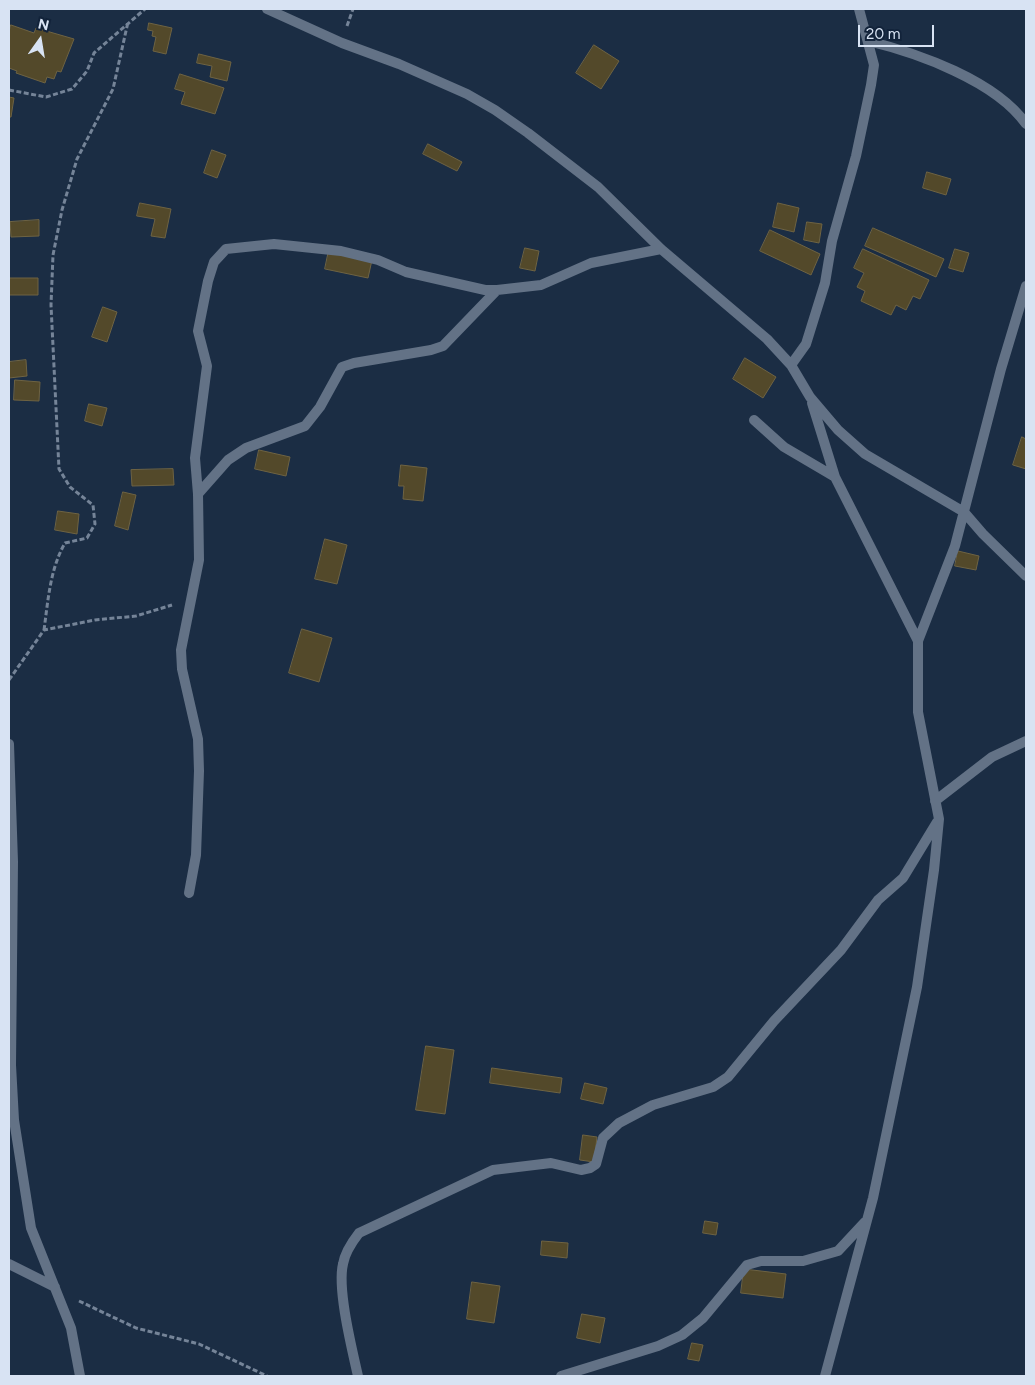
<!DOCTYPE html>
<style>
body{margin:0}
#map{position:relative;width:1035px;height:1385px;overflow:hidden;background:#1b2d44;font-family:Figtree,sans-serif}
canvas{display:block}
.frame{position:absolute;inset:0;border:10px solid #d8e3f3;pointer-events:none}
.north{position:absolute;left:15px;top:15px;width:50px;height:50px;-webkit-text-stroke:4px #12233a;paint-order:stroke;rotate:13deg;font-size:14px;font-weight:700;line-height:20px;text-align:center;color:#d8e3f3}
.north::after{content:'';display:block;margin:auto;width:18px;height:22px;background:#d8e3f3;clip-path:polygon(50% 0,100% 100%,50% 72%,0 100%)}
.scale{position:absolute;left:858px;top:25px;width:76px;height:22px;box-sizing:border-box;border:2px solid #d8e3f3;border-top:0;padding-left:6px;font-size:15px;line-height:18px;white-space:nowrap;color:#d8e3f3;-webkit-text-stroke:4px #12233a;paint-order:stroke}
</style>
<div id="map">
<canvas width="1035" height="1385"></canvas>
<div class="frame"></div>
<div class="north">N</div>
<div class="scale">20 m</div>
</div>
<script>
const ctx = document.querySelector('canvas').getContext('2d');
ctx.lineJoin = 'round';
function paint(path, color) { ctx.fillStyle = color; ctx.fill(path, 'evenodd'); }
function strokePath(path, color, width, dash) { ctx.strokeStyle = color; ctx.lineWidth = width; ctx.lineCap = dash ? 'butt' : 'round'; ctx.setLineDash(dash || []); ctx.stroke(path); }
const building = new Path2D(`
 M149,23L172,28L166,54L153,51L156,37L152,36L153,31L148,30Z
 M11,25L34,33L36,28L74,39L61,72L57,71L54,79L47,77L45,83L16,73L17,71L9,68V32Z
 M594,45L619,61L601,89L576,73Z
 M199,54L231,62L227,81L210,77L212,66L197,63Z
 M180,74L224,88L215,114L181,104L185,92L175,89Z
 M9,97L14,98L11,117H9Z
 M428,144L462,162L457,171L423,154Z
 M212,150L226,155L217,178L204,173Z
 M927,172L951,179L946,195L923,188Z
 M140,203L171,209L165,238L151,236L155,219L137,216Z
 M778,203L799,208L794,232L773,227Z
 M39,220V236L11,237L10,222Z
 M807,222L822,224L819,243L804,240Z
 M873,228L944,259L936,277L865,246Z
 M770,230L820,254L811,275L760,251Z
 M525,248L539,251L535,271L520,268Z
 M863,249L929,280L920,299L913,296L906,310L896,305L891,315L861,301L865,291L857,287L864,273L854,268Z
 M955,249L969,253L963,272L949,268Z
 M329,250L372,260L368,278L325,269Z
 M9,278H38V295H9Z
 M103,307L117,312L107,342L92,337Z
 M745,358L776,377L763,398L733,379Z
 M26,360L27,376L9,378V362Z
 M15,380L40,382L39,401L14,400Z
 M89,404L107,408L102,426L85,421Z
 M1022,437L1026,439V469L1013,465Z
 M259,450L290,457L286,476L255,469Z
 M401,465L427,468L423,501L403,499L404,486H399Z
 M173,469L174,485L132,486L131,470Z
 M123,492L136,495L128,530L115,526Z
 M58,511L79,514L77,534L55,530Z
 M325,539L347,545L337,584L315,579Z
 M958,551L979,556L976,570L955,566Z
 M302,629L332,638L319,682L289,673Z
 M426,1046L454,1050L445,1114L416,1110Z
 M492,1068L562,1078L560,1093L490,1083Z
 M585,1083L607,1088L603,1104L581,1099Z
 M583,1135L597,1137L594,1162L580,1160Z
 M705,1221L718,1223L716,1235L703,1233Z
 M542,1241L568,1243L567,1258L541,1255Z
 M744,1269L786,1274L783,1298L741,1293Z
 M472,1282L500,1286L494,1323L467,1319Z
 M582,1314L605,1318L600,1343L577,1338Z
 M692,1343L703,1345L699,1361L688,1359Z`);
const path = new Path2D(`
 M347,26L353,9
 M9,90L46,97L72,89L87,71L94,53L145,9
 M44,630C48,601 50,569 65,543L87,538L95,524L93,505L70,487L59,469L51,305L53,255L62,210L77,159L113,89L128,22
 M9,680L44,630L95,620L136,616L172,605
 M79,1301L136,1328L199,1344L267,1376`);
const minor = new Path2D(`
 M267,9L342,43L399,64L467,94L495,110L528,133L598,187L661,249L767,339L791,365L810,397L838,430L865,454L964,512L983,534L1026,576
 M868,41C918,53 996,81 1026,124
 M791,365L806,344L825,283L832,241L856,156L871,85L874,65L859,9
 M812,403L835,477L918,641
 M754,420L784,447L835,477
 M198,494L195,458L207,366L198,331L208,281L214,262L226,249L274,244L341,251L378,260L406,272L485,290H497
 M9,744L13,862L11,1065L14,1120L31,1228L71,1328L80,1376
 M935,801L992,757L1026,741
 M189,893L196,855L199,771L198,739L182,669L181,650L199,560L198,494L228,460L246,448L305,426L320,407L342,367L354,363L431,350L443,346L497,290L541,285L591,263L661,249
 M9,1264L55,1287
 M358,1376C352,1349 337,1289 343,1264C345,1252 352,1242 359,1233L493,1170L551,1163L581,1170L590,1168L596,1164L603,1138L619,1123L653,1105L713,1087L728,1077L774,1021L841,950L878,900L903,878L937,822
 M561,1376L658,1346L682,1335L703,1318L747,1265L761,1261H803L838,1251L865,1222
 M825,1376L873,1198L917,987L934,870L939,819L918,712V641L955,546L1001,369L1026,286`);
paint(building, '#53492a');
strokePath(building, '#6e6343', 1);
strokePath(path, '#758498', 3, [5, 2.5]);
strokePath(minor, '#637286', 10);
</script>
